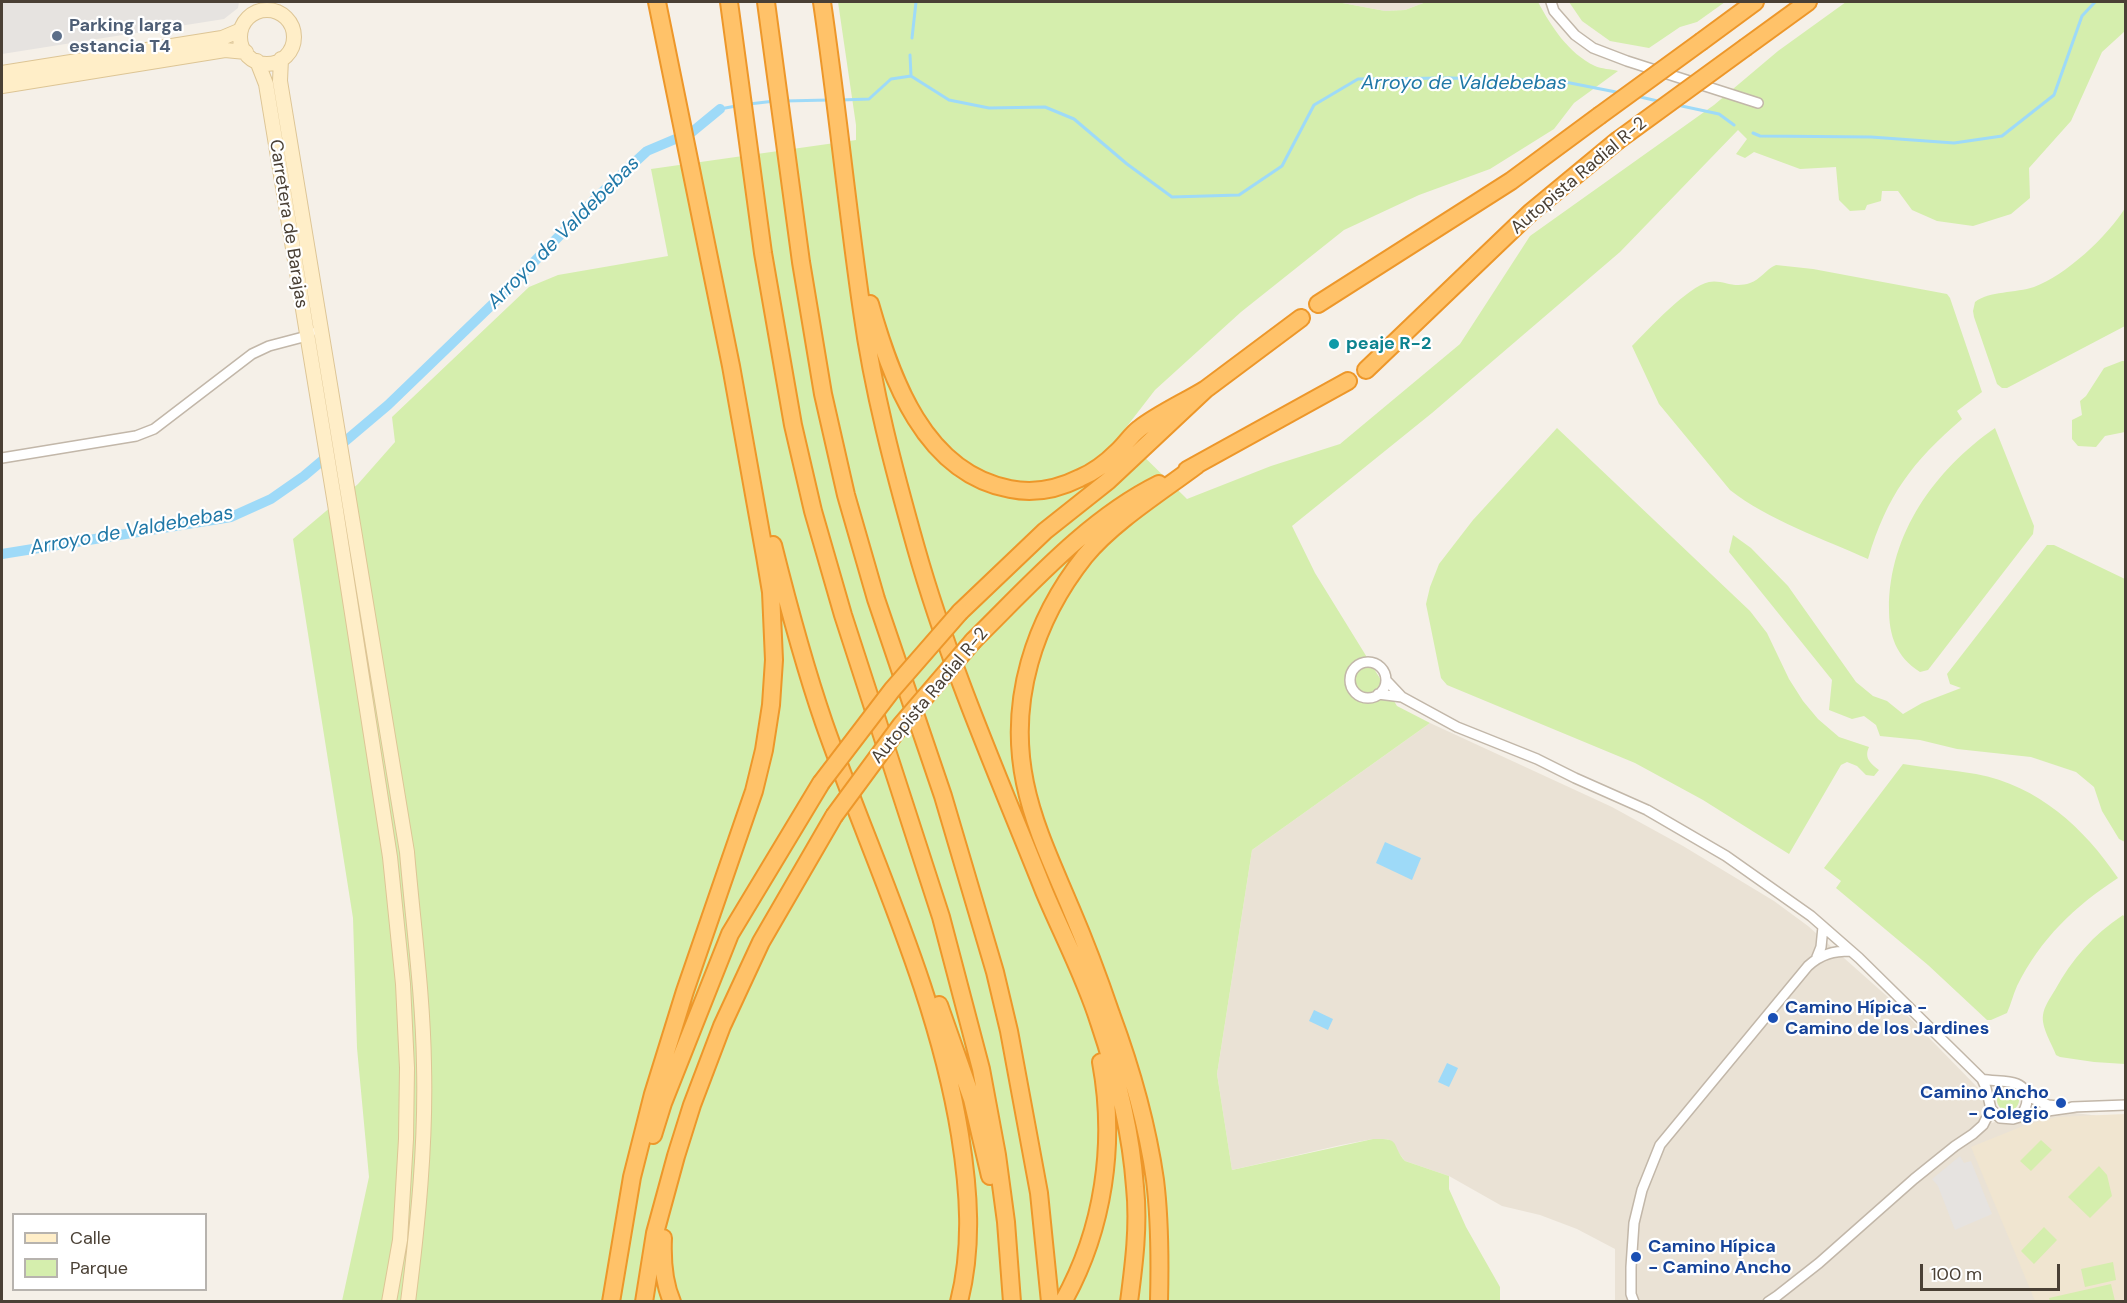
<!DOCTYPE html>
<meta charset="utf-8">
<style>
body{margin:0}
#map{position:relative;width:2127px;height:1303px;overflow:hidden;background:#f5f0e8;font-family:"DM Sans",sans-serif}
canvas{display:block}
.frame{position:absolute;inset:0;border:3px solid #4a4035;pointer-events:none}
.legend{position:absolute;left:12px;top:1213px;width:195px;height:78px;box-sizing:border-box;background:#fff;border:2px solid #b7b3ae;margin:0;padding:8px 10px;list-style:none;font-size:18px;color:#4a4035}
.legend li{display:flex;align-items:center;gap:12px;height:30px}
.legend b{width:30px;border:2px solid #b7b3ae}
.scale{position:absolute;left:1920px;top:1264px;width:140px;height:27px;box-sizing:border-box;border:3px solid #4a4035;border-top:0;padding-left:8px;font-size:18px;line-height:21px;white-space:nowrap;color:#4a4035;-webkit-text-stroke:4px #fff;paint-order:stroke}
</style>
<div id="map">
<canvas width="2127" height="1303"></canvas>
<div class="frame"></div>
<ul class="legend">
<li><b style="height:8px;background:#ffeec8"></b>Calle</li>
<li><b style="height:16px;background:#d5eead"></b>Parque</li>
</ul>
<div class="scale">100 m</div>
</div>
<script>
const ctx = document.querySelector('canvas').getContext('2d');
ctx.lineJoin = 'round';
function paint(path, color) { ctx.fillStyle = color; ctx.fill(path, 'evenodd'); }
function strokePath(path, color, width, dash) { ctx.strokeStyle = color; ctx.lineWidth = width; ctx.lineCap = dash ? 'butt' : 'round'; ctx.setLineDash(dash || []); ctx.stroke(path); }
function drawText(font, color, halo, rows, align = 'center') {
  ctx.font = font + ' "DM Sans",sans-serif'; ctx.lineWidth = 4.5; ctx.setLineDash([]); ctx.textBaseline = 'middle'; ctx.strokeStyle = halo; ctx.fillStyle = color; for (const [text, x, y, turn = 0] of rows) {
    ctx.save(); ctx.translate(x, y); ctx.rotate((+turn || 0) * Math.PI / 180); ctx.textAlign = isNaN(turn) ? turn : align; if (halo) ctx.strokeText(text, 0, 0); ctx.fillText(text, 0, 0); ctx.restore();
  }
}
const residential = new Path2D(`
 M1337,2H1426L1405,10L1385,11Z
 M1430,723L1612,807L1683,846L1774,901L1808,926L1898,1006L1979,1089L1992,1123L2033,1108L2125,1119V1301H1615V1249L1577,1229L1540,1215L1502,1206L1449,1176L1405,1161L1388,1139H1373L1341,1145L1232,1170L1217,1074L1252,850Z`);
const education = new Path2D(`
 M2125,1114V1301H2035L1971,1147L2028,1124L2058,1117Z`);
const green = new Path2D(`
 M838,2H1337L1385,11L1405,10L1426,2H1538C1551,26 1568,53 1595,66C1601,69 1611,69 1618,71L1574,103L1554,129L1490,169L1419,195L1344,230L1241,312L1155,390L1121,434L1187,499L1271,466L1340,444L1460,344L1530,236L1714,105L1778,51L1846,2H2125V31L2102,52L2071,121L2029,168L2030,198L2011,214L1973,226L1937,221L1912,210L1898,191H1882L1881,201L1867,205L1865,210L1850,211L1839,200L1836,167L1800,169L1754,152L1745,158L1736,154L1747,139L1738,130L1620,252L1432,413L1292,526L1315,573L1397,706L1430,723L1252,850L1217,1074L1232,1170L1373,1139C1402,1138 1390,1143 1405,1161L1449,1176V1189L1466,1227L1500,1287V1301H342L369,1177L357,1048L353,918L293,539L358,484L395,442L392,417L529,287L558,275L668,256L651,169L856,140V125Z
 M1569,2H1725L1697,22L1680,27L1649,48L1610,41L1582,21Z
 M2125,208V326L2007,388H2002L1997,384L1974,317L1973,311L1975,302C1989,291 2016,293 2034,287C2065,276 2108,236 2125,208Z
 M1776,265L1813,269L1947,294L1950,298L1982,392L1957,411L1962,419C1912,462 1887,495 1868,559C1826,540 1766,519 1730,490L1659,404L1632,346C1648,330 1688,286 1709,282C1722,279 1733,289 1750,283C1760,280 1766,269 1776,265Z
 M2122,361H2126L2125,432L2105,436L2096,447L2078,446L2072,439V420L2082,415L2080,401L2086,396L2104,368Z
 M1557,428L1750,611L1767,633L1789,679L1803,701L1818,719L1839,737L1869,747C1864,758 1870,763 1879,770L1874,776L1866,775L1857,766L1847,762L1841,765L1789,854L1703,800L1635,763L1447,685L1441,678L1426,604L1430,587L1439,564L1473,520Z
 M1995,428L2034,526L2033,534L1928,670L1920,672C1896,657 1889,635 1889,609C1889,533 1935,470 1995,428Z
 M1733,535L1751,548L1788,586L1856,682L1873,696L1887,701L1903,714L1922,703L1961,688L1950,684L1947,674L2047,545H2054L2125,579V842L2119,839L2102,811L2094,787L2076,772L2031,757L1957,749L1920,740L1880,736L1876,725L1864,716L1852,719L1829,710L1832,680L1729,552Z
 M1903,764C1927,768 1952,770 1976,774C2039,786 2084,828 2118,878C2074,907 2041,938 2017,986C2013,995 2011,1004 2007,1013L1991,1020H1987L1928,965L1836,888L1841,881L1824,868Z
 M2123,915L2126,919L2125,1064L2094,1062L2060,1057L2056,1055C2052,1044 2041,1027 2043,1015C2044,1007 2050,998 2055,990C2072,959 2093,935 2123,915Z
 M1997 1100a11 11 0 1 1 22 0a11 11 0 1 1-22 0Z
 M2041,1140L2052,1150L2031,1171L2020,1161Z
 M2099,1166L2107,1175L2112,1196L2090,1218L2068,1197Z
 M2044,1227L2057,1240L2034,1264L2021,1251Z
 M2113,1262L2116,1280L2085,1287L2081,1269Z
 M2111,1284L2115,1301H2050L2049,1298Z`);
const parking = new Path2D(`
 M2,2H239L238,8L224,19L2,54Z
 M1960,1156L1964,1163L1971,1161L1992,1214L1955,1230L1938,1186L1932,1179Z`);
const water = new Path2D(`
 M1385,842L1421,858L1412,880L1376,863Z
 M1314,1010L1333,1019L1328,1030L1309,1021Z
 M1447,1063L1458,1068L1449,1087L1438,1082Z`);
const stream = new Path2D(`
 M912,38L916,2
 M910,55L911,76
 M1636,96L1662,102
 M841,100L869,99L891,79L911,76L949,100L989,108L1045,107L1074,119L1127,164L1172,197L1239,195L1282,166L1314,105L1358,79L1450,78L1560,81L1621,93
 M784,101L829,100
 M749,104L775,101
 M1677,105L1719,114L1734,125
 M720,109L736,106
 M1753,133L1760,136L1871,137L1954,143L2002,136L2054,95L2082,16L2095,2`);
const canal = new Path2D(`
 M2,554L231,517L271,499L304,476L388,405L499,298L596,198L647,151L692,132L720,109`);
const street = new Path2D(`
 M1551,2L1554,11L1575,35L1593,48L1627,61L1758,103
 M2,458L136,436L154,429L252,354L269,346L307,336L311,332
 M1350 680a18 18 0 1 1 36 0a18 18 0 1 1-36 0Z
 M1378,694L1402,697L1386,680
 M1402,697L1457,727L1537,759L1575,778L1647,810L1726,856L1811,916L1859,958L1982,1079L1986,1088L1991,1109L2000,1118L2013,1119L2033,1113L2076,1107
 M1817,957L1821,947L1823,927
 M1982,1079C1997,1083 2026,1076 2027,1099C2027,1107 2024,1112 2019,1117
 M2027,1096L2048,1105L2058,1106
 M2072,1107L2126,1105
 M1634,1302L1631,1294V1267L1634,1223L1642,1190L1660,1145L1808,966C1821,954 1834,951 1850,951
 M1768,1302L1777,1296L1819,1263L1914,1179L1955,1146L1973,1134L1983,1125L1991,1109`);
const secondary = new Path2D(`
 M240 37a27 27 0 1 1 54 0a27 27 0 1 1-54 0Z
 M281,59L280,81L407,852C413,923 423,994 424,1065C426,1144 418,1223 408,1302
 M257,61L266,84L335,504L390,857L403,984L407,1068L406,1139L400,1240L389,1302
 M2,73L222,38L241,30
 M2,86L225,50L246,52`);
const highway = new Path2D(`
 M729,2L763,253L793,425L813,511L843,615L941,917L981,1069L997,1155L1006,1222L1012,1302
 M766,2L801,262L823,394L846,495L876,599L943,796L995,972L1009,1031L1039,1193L1050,1302
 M822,2C837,104 847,208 862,311C873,391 894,470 916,548C949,665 999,778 1044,891C1062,934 1085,977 1099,1022C1117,1075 1131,1131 1135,1187C1139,1225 1134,1264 1129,1302
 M1702,41L1755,2
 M1746,47L1808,2
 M870,304C891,378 924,473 1010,489C1034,494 1058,489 1080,478C1094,472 1106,463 1117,452C1125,445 1131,435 1139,429C1158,414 1185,402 1206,389
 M1318,304L1511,181L1599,116
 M1366,370L1530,213L1617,141
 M1187,470L1348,381
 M773,545C788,605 804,665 824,723C872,860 937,992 960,1135C969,1191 973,1246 959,1302
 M960,612L1045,531L1108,481L1206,389L1301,318
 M973,641C1029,586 1088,519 1159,484
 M939,1005L972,1099L990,1176
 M653,1135L663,1103L730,934L821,783
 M663,1238C662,1260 663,1281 672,1302
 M611,1302L632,1177L653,1094L685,991L754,791L764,750L771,705L774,660L771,592L765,556L731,366L657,2
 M644,1302L655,1233L676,1156L692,1105L722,1026L761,942L834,816
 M1063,1302C1104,1229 1116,1143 1101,1062
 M1159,1302C1160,1262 1160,1220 1155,1180C1147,1124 1131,1068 1111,1014C1099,979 1086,944 1071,909C1054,868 1034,827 1025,783C1008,701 1034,620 1085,556C1113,522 1161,492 1197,465`);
const highwayBridge = new Path2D(`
 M1599,116L1702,41
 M1617,141L1746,47
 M821,783L892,690L960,612
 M834,816L901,725L973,641`);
const markers = [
 [57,36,6,"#5c6f8a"],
 [1334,344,6,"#0f9aa8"],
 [1773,1018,6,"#1a4fb4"],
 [2061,1103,6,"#1a4fb4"],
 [1636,1257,6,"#1a4fb4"]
];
const serviceNames = [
 ["Parking larga",69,26],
 ["estancia T4",69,47]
];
const streetNames = [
 ["Autopista Radial R-2",1579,176,-40],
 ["Carretera de Barajas",288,224,81],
 ["Autopista Radial R-2",930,696,-50]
];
const cultureNames = [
 ["peaje R-2",1346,344]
];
const transitNames = [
 ["Camino Hípica -",1785,1008],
 ["Camino de los Jardines",1785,1029],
 ["Camino Ancho",2049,1093,"right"],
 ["- Colegio",2049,1114,"right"],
 ["Camino Hípica",1648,1247],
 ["- Camino Ancho",1648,1268]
];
const waterNames = [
 ["Arroyo de Valdebebas",1464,84],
 ["Arroyo de Valdebebas",564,233,-45],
 ["Arroyo de Valdebebas",132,531,-10]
];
paint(residential, '#eae2d5');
paint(education, '#f0e5d0');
paint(green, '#d5eead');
paint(parking, '#e6e3e0');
paint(water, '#9edaf8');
strokePath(stream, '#9edaf8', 3);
strokePath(canal, '#9edaf8', 10);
strokePath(street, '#c2b7a9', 12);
strokePath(secondary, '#ddc595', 16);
strokePath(highway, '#ed972a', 20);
strokePath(street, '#fff', 9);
strokePath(secondary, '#ffeec8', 14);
strokePath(highway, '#ffc269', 16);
strokePath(highwayBridge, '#ed972a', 20, []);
strokePath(highwayBridge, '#ffc269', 16);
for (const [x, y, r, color] of markers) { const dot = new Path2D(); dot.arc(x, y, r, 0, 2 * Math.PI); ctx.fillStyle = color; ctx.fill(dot); strokePath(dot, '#fff', 2); }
drawText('bold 18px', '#4e5e75', '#fff', serviceNames, 'left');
drawText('18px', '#4a4035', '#fff', streetNames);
drawText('bold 18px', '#0d838f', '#fff', cultureNames, 'left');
drawText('bold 18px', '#164399', '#fff', transitNames, 'left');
drawText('italic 20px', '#2078a7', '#fff', waterNames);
</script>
